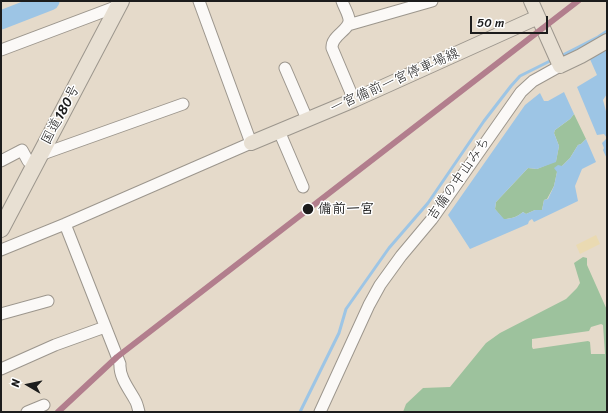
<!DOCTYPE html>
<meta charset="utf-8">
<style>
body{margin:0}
#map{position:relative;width:608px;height:413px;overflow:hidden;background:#e5daca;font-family:Sriracha,sans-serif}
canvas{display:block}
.frame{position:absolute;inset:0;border:2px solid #1c1c1c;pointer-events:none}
.north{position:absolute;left:8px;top:365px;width:40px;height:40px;-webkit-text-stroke:3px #fff;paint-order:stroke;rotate:279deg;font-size:11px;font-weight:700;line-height:16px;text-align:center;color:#1c1c1c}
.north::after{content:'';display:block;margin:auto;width:14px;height:18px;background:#1c1c1c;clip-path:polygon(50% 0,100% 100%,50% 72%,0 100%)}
.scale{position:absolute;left:470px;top:16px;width:78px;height:18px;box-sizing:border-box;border:2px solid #1c1c1c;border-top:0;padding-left:5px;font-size:12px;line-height:14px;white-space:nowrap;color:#1c1c1c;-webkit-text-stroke:3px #fff;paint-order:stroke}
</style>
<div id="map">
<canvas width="608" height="413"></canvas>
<div class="frame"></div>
<div class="north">N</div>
<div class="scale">50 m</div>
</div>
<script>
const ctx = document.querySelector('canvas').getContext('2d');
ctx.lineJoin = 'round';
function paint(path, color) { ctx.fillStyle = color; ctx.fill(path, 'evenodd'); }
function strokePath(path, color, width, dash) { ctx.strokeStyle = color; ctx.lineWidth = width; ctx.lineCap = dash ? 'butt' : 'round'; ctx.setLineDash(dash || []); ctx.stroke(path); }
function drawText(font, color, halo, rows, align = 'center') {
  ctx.font = font + ' Sriracha,"Klee One",sans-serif'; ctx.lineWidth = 3; ctx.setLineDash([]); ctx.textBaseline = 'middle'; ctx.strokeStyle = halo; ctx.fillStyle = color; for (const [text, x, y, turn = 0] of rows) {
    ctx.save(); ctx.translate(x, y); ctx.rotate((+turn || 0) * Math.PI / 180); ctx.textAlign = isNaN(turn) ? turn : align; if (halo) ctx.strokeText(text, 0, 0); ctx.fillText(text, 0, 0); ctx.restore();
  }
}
const forest = new Path2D(`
 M574,114L586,139L581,144L578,145L570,158L562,166L557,172L554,186L547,199L544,200L542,210H535L526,214L523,212C517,217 511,219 503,219L495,209L496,202L528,168L537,169L556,161L559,146L554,133L555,130L570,119Z
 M583,257L587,258V265L607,310V412H403L406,404L423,388L450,387L486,343L500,333L566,299L577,288L580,283L574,263ZM601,324L603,325L605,354H591L590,342L588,341L533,349L532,347V339L589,331L591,327Z`);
const sand = new Path2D(`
 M596,235L600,244L580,254L576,245Z`);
const water = new Path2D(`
 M607,47V94L603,100L607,115V159L603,150L604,148L602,143L607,138L604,134L597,135L577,87L597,75L589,57Z
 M564,92L574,114L570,119L555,130L554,133L559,146L556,162L537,169L528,168L496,202L495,209L504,219C511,219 517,217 523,212L526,214L535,210H542L544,200L548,199L554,186L557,172L554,168L558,165L562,166L570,158L578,145L581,144L586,139L596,162L582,169L575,186L578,201L534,222L532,219L529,221L528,224L470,249L448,215L525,105L540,93L544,101H548Z`);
const stream = new Path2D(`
 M559,57L598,37L607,31
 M300,412L339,333L346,309L389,248L428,203L484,121L511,86L520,76L552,60`);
const river = new Path2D(`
 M1,20L50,1`);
const minor = new Path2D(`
 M342,1C344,7 348,13 349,19C351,30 331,35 332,48L354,100
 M348,25L432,1
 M1,50L118,6
 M285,68L307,119
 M279,131L303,187
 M40,155L183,104
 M1,161L22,150L28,161L35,164
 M65,224L120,364C119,377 129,389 135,400C137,403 138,408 139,412
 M1,250L65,224L251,143L199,1
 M1,314L48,301
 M1,369L55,345L105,327
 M27,412L44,405
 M320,412L369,305L380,285L401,256L432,219L521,92L533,81L560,66`);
const major = new Path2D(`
 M531,1L560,66L581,56L607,41
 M251,143L354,100L538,17`);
const highway = new Path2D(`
 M1,229L121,1`);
const rail1 = new Path2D(`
 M58,412L117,357L578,1`);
const markers = [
 [308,209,6,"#1c1c1c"]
];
const streetNames = [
 ["一宮備前一宮停車場線",395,81,-24],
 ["国道180号",61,115,-62],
 ["吉備の中山みち",459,179,-55]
];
const stopNames = [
 ["備前一宮",318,209]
];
paint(forest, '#9dc29d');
paint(sand, '#eadab2');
paint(water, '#9dc5e5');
strokePath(stream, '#9dc5e5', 3);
strokePath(river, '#9dc5e5', 19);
strokePath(minor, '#9c968d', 13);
strokePath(major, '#9c968d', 16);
strokePath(highway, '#9c968d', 18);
strokePath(minor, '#fbf9f7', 11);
strokePath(major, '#e8e0d3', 14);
strokePath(highway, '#e8e0d3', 16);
strokePath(rail1, '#b27e8d', 6);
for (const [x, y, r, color] of markers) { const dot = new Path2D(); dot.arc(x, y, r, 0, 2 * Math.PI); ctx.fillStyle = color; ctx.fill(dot); strokePath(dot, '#fff', 1.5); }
drawText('14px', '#1c1c1c', '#fff', streetNames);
drawText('bold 14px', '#1c1c1c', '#fff', stopNames, 'left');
</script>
